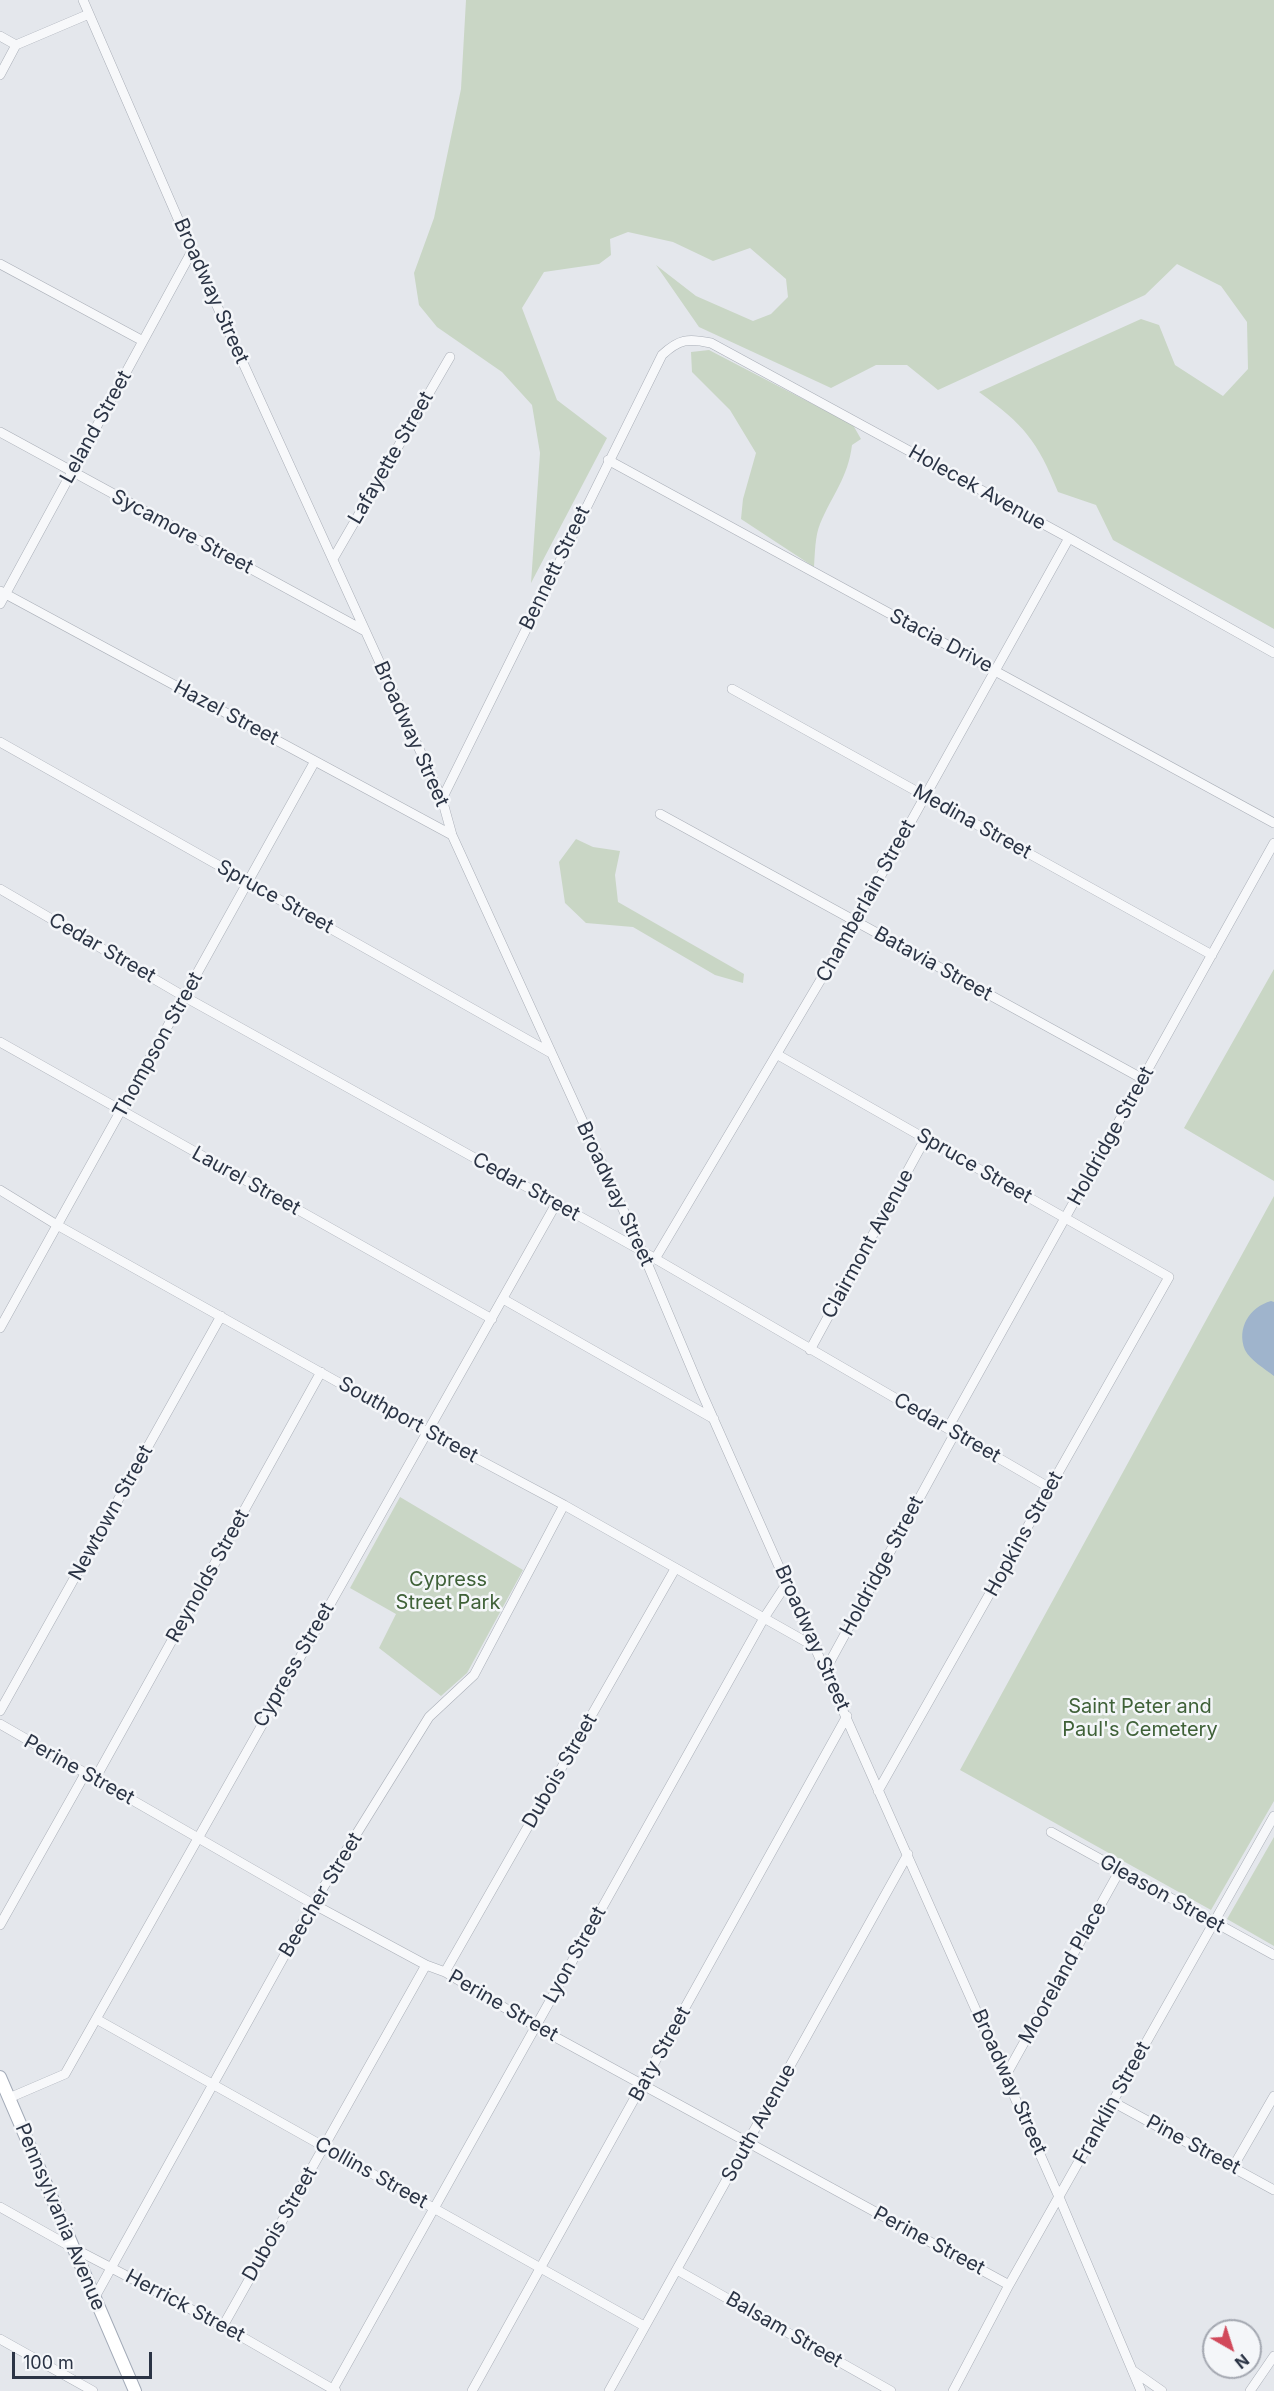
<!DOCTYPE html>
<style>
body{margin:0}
#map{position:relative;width:1274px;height:2391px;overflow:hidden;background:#e4e7ec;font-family:Inter,sans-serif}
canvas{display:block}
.north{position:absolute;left:1202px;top:2319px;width:60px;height:60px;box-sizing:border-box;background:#f4f6f9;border:2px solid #a4a8b1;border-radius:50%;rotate:141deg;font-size:16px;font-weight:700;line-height:24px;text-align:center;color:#2b3445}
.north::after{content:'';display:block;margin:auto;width:21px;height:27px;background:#d1495b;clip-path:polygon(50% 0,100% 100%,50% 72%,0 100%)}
.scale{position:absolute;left:12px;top:2352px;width:140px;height:27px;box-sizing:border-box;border:3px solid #2b3445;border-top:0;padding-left:8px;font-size:18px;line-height:21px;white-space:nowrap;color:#2b3445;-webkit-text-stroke:4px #f4f6f9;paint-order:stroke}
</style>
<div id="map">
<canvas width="1274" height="2391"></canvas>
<div class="north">N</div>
<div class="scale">100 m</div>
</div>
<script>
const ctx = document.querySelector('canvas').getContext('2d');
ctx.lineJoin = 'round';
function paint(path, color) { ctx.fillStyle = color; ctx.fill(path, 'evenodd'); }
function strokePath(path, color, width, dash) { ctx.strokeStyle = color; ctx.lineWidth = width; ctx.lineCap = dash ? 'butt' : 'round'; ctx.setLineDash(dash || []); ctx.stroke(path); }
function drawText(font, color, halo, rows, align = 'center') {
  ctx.font = font + ' Inter,sans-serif'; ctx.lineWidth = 5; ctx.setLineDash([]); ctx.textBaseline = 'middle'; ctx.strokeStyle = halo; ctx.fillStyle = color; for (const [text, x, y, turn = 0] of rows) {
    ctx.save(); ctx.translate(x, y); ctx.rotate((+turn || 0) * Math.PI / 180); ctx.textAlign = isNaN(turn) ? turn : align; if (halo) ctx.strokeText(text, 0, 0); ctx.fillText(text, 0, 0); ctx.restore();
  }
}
const green = new Path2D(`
 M466,0H1274V629L1113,540L1096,505L1058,492C1037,440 1024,425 979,392L1141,319L1159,325L1175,365L1223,396L1248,369L1247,322L1221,286L1177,264L1145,295L938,390L907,365H876L831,388L699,327L656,265L696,296L753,321L771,314L788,297L786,279L750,248L713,261L673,242L628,232L610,239L611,255L599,264L544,272L522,308L557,400L607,438L531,583L540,453L532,405L502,372L437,327L419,305L414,273L434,218L461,89Z
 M709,350L853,425L861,439L852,445C848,478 832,495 820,524C815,536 815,553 814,567L741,519L743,499L756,453L730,410L692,372L691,352Z
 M576,839L593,847L620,851L615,875L618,902L744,974L743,983L715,975L633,927L586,923L565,903L559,862Z
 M1274,969V1181L1184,1128Z
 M1274,1196V1801L1211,1910L960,1770Z
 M400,1497L523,1570L467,1673L441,1696L379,1648L396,1614L350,1588Z
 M1274,1837V1946L1227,1919Z`);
const water = new Path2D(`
 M1271,1301L1274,1302V1376C1265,1369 1250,1360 1245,1350C1236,1328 1250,1307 1271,1301Z`);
const minor = new Path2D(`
 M83,0L192,251L442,799L452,835L642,1251L701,1391L1059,2197L1141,2391
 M0,36L16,45L89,14
 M0,75L16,45
 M0,264L143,341
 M0,432L365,631
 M608,460L1274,823
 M333,559L450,357
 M0,591L452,835
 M0,604L192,251
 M732,689L1212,955
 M0,742L551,1053
 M442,799L662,355C679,339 688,338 711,343L1069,538L1274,653
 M660,814L1143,1079
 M0,889L185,997L642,1251L1050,1488
 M0,1042L492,1319
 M778,1055L1169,1277L878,1791
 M0,1190L57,1225L427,1432L564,1505L817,1648
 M655,1259L855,922L1069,538
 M503,1299L714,1419
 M0,1328L315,761
 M810,1350L925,1139
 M948,1428L1274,843
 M826,1669L955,1433
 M0,1711L221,1316
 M0,1724L313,1904L426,1965L445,1972L535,2026L1009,2285
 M95,1779L321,1372
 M1051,1832L1274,1955
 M0,1925L85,1774
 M445,1972L675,1569
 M98,2020L644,2326
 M1006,2075L1120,1870
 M9,2098L65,2074L556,1204
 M1113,2102L1274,2190
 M1233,2167L1274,2096
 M0,2207L73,2248L223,2326L336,2391
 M677,2270L891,2391
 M95,2297L313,1904L429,1717L474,1675L564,1505
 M223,2326L426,1965
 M0,2339L93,2391
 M1132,2370L1162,2391
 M332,2391L764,1618L787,1583
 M472,2391L847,1716
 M609,2391L908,1854
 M953,2391L1009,2285L1274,1816
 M1250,2391L1274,2356`);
const major = new Path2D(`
 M0,2077L135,2391`);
const streetNames = [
 ["Broadway Street",211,291,66],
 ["Leland Street",96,427,-61],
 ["Lafayette Street",391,458,-60],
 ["Holecek Avenue",977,488,29],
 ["Sycamore Street",182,532,28],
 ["Bennett Street",555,568,-64],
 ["Stacia Drive",941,641,28],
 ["Hazel Street",226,713,28],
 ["Broadway Street",411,734,66],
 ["Medina Street",972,822,29],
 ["Spruce Street",275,897,29],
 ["Chamberlain Street",866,901,-61],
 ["Cedar Street",102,948,30],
 ["Batavia Street",933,964,29],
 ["Thompson Street",158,1045,-61],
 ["Holdridge Street",1111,1136,-61],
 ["Spruce Street",974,1166,30],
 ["Laurel Street",246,1181,29],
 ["Cedar Street",526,1187,29],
 ["Broadway Street",615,1194,65],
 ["Clairmont Avenue",868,1244,-61],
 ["Southport Street",408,1420,29],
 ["Cedar Street",947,1428,30],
 ["Newtown Street",111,1513,-61],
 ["Hopkins Street",1024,1534,-61],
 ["Holdridge Street",882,1566,-62],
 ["Reynolds Street",208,1576,-61],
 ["Broadway Street",812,1638,66],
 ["Cypress Street",294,1665,-60],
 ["Perine Street",79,1770,29],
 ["Dubois Street",560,1771,-60],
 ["Gleason Street",1162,1894,29],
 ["Beecher Street",321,1895,-59],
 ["Lyon Street",575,1955,-61],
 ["Mooreland Place",1063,1973,-61],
 ["Perine Street",503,2006,30],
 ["Baty Street",660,2054,-61],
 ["Broadway Street",1009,2082,66],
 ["Franklin Street",1112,2103,-61],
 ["South Avenue",759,2123,-61],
 ["Pine Street",1193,2145,28],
 ["Collins Street",371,2173,29],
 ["Pennsylvania Avenue",60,2217,67],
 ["Dubois Street",280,2224,-60],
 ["Perine Street",929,2241,28],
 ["Herrick Street",185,2306,28],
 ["Balsam Street",784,2330,30]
];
const parkNames = [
 ["Cypress",448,1580],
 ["Street Park",448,1603],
 ["Saint Peter and",1140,1707],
 ["Paul's Cemetery",1140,1730]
];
paint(green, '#c9d6c5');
paint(water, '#9fb4cc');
strokePath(minor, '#a9aeb7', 10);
strokePath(major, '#a3abb8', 14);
strokePath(minor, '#f7f8fa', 9);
strokePath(major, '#fff', 12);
drawText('20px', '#2b3445', '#f4f6f9', streetNames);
drawText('20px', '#3f6138', '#f4f6f9', parkNames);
</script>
